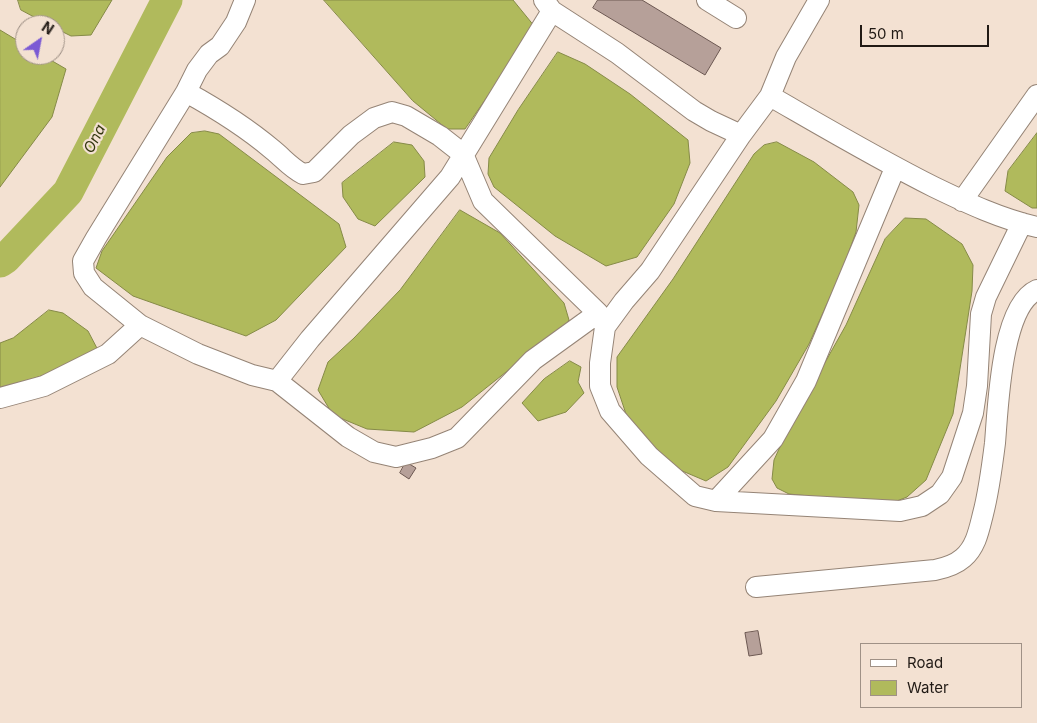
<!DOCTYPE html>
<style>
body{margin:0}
#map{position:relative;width:1037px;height:723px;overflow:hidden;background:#f3e1d2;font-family:Inter,sans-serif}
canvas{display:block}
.legend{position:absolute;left:860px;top:643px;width:162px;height:65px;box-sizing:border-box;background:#f3e1d2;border:1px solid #9f9186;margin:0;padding:6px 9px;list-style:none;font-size:15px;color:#211a15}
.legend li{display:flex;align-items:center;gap:10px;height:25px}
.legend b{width:25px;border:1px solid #9f9186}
.north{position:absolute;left:15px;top:15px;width:50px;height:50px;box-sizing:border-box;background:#f3e1d2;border:1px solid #9f9186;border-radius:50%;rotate:33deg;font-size:14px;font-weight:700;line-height:20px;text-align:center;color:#211a15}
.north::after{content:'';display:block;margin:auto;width:18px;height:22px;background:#7b5ad4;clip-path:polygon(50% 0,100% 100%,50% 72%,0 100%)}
.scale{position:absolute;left:860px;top:25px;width:129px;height:22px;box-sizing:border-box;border:2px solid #211a15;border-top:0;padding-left:6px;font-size:15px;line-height:18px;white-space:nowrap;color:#211a15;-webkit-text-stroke:4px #f3e1d2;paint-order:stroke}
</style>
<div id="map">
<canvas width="1037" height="723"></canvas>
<ul class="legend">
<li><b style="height:6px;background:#fff"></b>Road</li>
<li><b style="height:14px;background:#b0ba5c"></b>Water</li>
</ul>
<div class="north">N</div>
<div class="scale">50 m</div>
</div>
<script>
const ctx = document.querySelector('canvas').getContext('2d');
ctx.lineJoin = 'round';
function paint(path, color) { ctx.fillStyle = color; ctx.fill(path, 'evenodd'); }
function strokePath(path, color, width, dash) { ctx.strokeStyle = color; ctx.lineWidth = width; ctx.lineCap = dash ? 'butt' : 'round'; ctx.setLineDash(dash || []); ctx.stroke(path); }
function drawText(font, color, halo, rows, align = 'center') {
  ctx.font = font + ' Inter,sans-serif'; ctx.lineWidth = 4.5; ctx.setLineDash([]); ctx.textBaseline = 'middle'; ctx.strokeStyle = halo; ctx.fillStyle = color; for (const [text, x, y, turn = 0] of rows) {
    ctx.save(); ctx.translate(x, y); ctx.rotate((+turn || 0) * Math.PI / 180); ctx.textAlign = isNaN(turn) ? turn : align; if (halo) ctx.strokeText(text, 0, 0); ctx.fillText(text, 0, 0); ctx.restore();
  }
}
const water = new Path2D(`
 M18,0H112L91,35L71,36L55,28V25H49L21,10Z
 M324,0H513L535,27L465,129H447L413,101Z
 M0,30L25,45V55H42L66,69L52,117L0,187Z
 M558,52L585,64L630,94L688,140L690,163L674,204L637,257L606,266L555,236L494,187L488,174L489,158L518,110Z
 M205,131L219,134L339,224L346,247L276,320L246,336L133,296L96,268L102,251L167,157L191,133Z
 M1037,133V208H1032L1005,191L1008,171Z
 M394,142L412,145L424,161L425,177L375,226L358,219L343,197L342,183Z
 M777,142L814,162L853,192L859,205L856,232L843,268L809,344L776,401L728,467L706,481L680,470L652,451L629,423L617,387V357L673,279L754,154L764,145Z
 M460,210L500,233L564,303L569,320L560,335L540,345L462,407L414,432L367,429L333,415L318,390L328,362L354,338L400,290Z
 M905,218L926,219L962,244L973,265L972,291L953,414L926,480L907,497L889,504L789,494L777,488L772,479L774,460L790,425L846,325L885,239Z
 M49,310L63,313L88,331L100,354L60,370L0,389V343L13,338Z
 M570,361L581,367L578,382L584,393L566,412L538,421L522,403L544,379Z`);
const river = new Path2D(`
 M0,262L6,258L68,192L167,0`);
const building = new Path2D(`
 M598,0H642L721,48L705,75L593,8Z
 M406,462L416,468L409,479L400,473Z
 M758,631L762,654L749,656L745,633Z`);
const minor = new Path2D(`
 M245,0L236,22L220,46L209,54L197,70L186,92L96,238L83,261L84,273L93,287L140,325L198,354L252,375L277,381
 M544,0L552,11L617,53L694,111L711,121L741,135
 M707,0L736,18
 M819,0L786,57L770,96L741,135L650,271L624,301L605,327L600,363V386L610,411L649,456L695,496L716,501L900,511L922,506L940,494L952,477L973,413L977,386L981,314L986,297L1022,223
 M552,11L450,177L310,339L277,381L348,437L374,452L396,457L432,448L457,438L533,360L598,313
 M186,92C217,109 247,128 273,150C284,159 291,168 303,174L314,172L351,135L374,118L392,112L406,116L440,136L463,154L483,201L598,313L603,323
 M770,96C824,127 878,159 934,187C967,203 1001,219 1037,227
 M962,201L1037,95
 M0,398L44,386L108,354L140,325
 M716,501L773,439L806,381L895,168
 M756,587L935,570C945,568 955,565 963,558C976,547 979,530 983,514C989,491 992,467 995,443C998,408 1001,306 1037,290`);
const waterNames = [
 ["Ona",95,139,-63]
];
paint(water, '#b0ba5c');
strokePath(water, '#858a47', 1);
strokePath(river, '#b0ba5c', 31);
paint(building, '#b6a099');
strokePath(building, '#6c5852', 1);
strokePath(minor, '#958476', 22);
strokePath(minor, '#fff', 20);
drawText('italic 15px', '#33370f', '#f3e1d2', waterNames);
</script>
